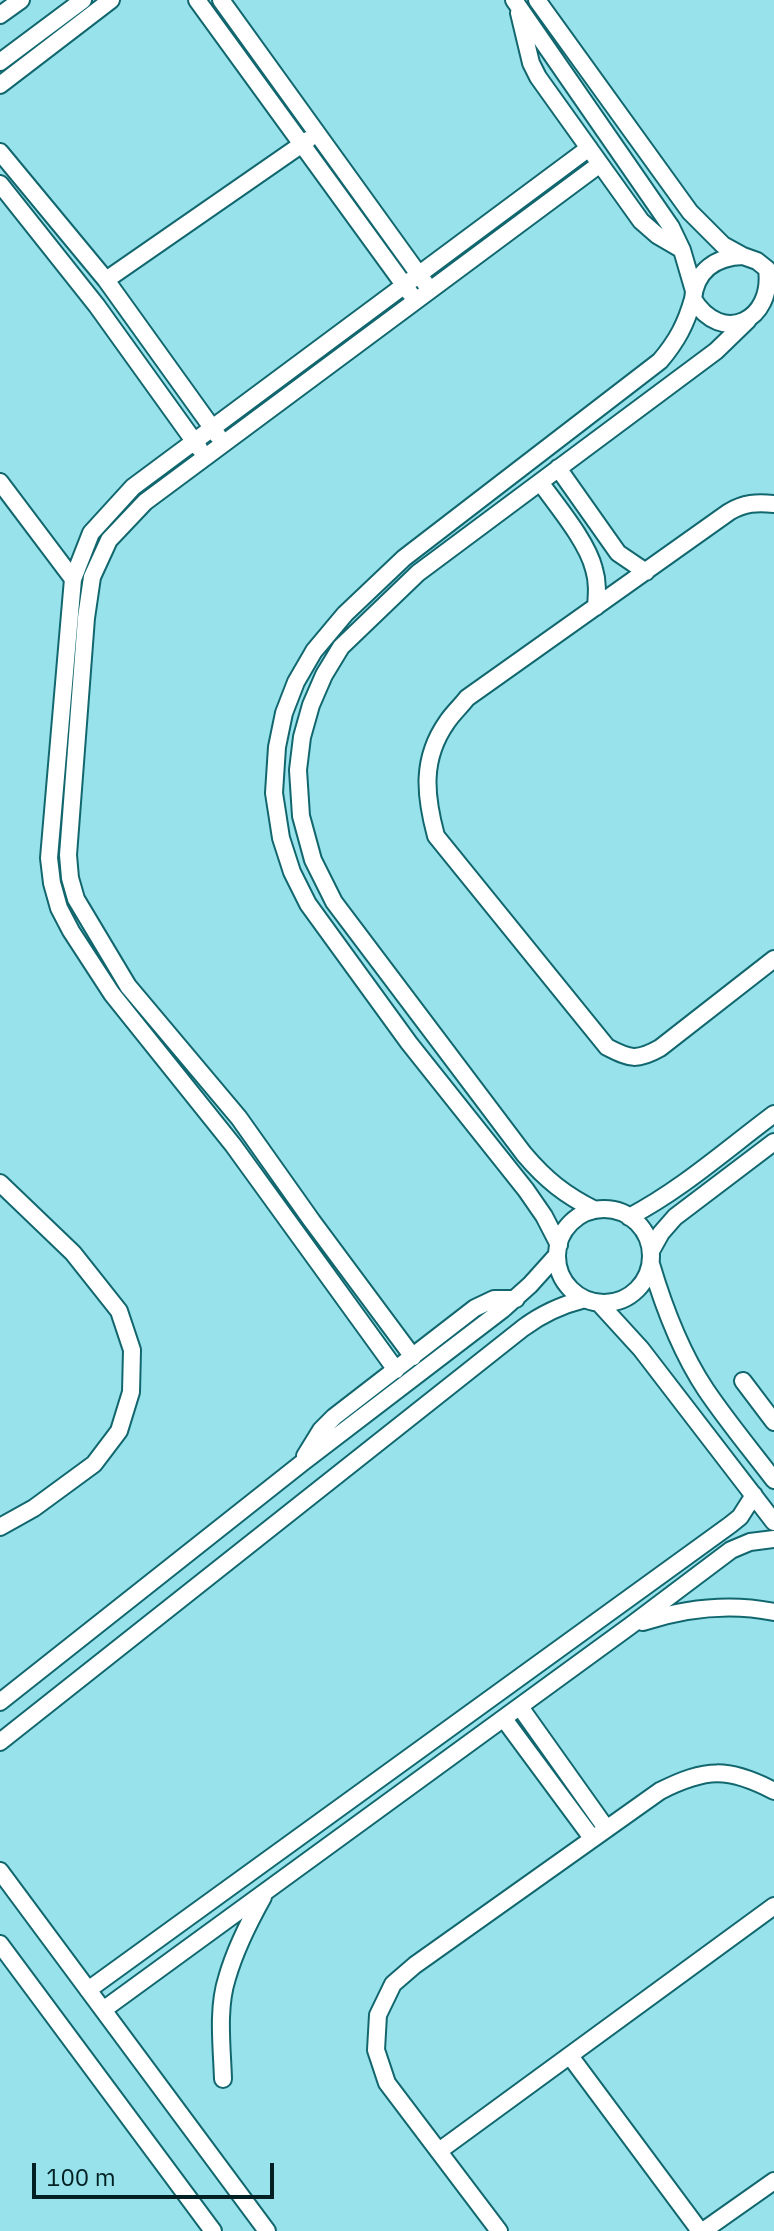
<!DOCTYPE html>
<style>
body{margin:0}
#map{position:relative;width:774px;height:2231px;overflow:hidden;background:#97e2eb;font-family:"IBM Plex Sans",sans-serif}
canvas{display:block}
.scale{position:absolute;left:32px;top:2163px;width:242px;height:36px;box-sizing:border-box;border:4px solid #002023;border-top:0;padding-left:10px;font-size:24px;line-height:28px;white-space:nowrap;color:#002023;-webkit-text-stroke:6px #97e2eb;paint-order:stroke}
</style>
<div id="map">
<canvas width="774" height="2231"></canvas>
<div class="scale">100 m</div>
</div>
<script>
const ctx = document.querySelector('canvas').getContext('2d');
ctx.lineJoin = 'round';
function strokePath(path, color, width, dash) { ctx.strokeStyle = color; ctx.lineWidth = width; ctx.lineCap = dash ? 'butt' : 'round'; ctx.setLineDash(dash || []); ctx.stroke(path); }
const minor = new Path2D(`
 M197,0L410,293
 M221,0L425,283
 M514,0L671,227L682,250L694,291
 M537,0L690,212L723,245L743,256
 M519,13L531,63L538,77L641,221L657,235L681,249
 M0,15L21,0
 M0,62L83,0
 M0,85L111,0
 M0,152L106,280L218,436
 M0,184L97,306L199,448
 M743,256L757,261L767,269C774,321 722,346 693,299C696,270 716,257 743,256Z
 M106,280L308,140
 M558,468L618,553L646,572
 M0,482L73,579
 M540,482C557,506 587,541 594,569C598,582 597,594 596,607
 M774,504C757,502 744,503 729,512L467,698C461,706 453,713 447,722C421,759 425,795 436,836L607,1047C630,1059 637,1061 660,1048L774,959
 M0,1183L73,1253L119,1311L132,1350L131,1392L119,1431L94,1464L34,1508L0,1527
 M557 1256a47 47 0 1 1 94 0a47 47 0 1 1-94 0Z
 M595,1210C565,1195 546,1180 524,1154L334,902L313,860L301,816L298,770L302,737L311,705L324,675L341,647L418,573L716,351L748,320
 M629,1217C681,1190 727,1149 774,1114
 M559,1245L544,1216L526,1190L409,1043L308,904L292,872L281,838L274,793L277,747L284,713L296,682L314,651L345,614L404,558L660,361C677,341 686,324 693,299
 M651,1251L661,1233L675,1217L774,1142
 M651,1264C664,1308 680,1351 706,1390C727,1421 751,1450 774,1480
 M599,1303L641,1349L774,1522
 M413,1357L312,1221L239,1118L128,986L76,899L70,878L68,855L86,618L92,577L109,540L145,502L600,164
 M396,1370L233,1145L112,994L71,931L59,908L52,883L49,858L73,579L91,533L133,487L589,148
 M743,1381L774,1422
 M305,1456L321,1430L334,1417L475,1308L494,1299H516
 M643,1622C686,1608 729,1603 774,1612
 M0,1702L302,1463L502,1310L530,1285L557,1255
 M520,1707L606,1828
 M504,1719L592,1838
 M0,1742L523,1328C543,1313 561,1305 585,1299
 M0,1871L267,2231
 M0,1944L213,2231
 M88,1990L730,1525L740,1517L754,1495
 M103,2010L630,1626L731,1550L750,1542L774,1539
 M570,2056L700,2231
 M223,2079C222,2047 217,2009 227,1978C235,1950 249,1922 263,1897
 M439,2151L774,1906
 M499,2231L387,2083L376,2050L378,2015L393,1984L415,1965L660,1791C706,1768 728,1767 774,1791
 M703,2231L774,2181`);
strokePath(minor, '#12676f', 20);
strokePath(minor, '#fff', 16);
</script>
